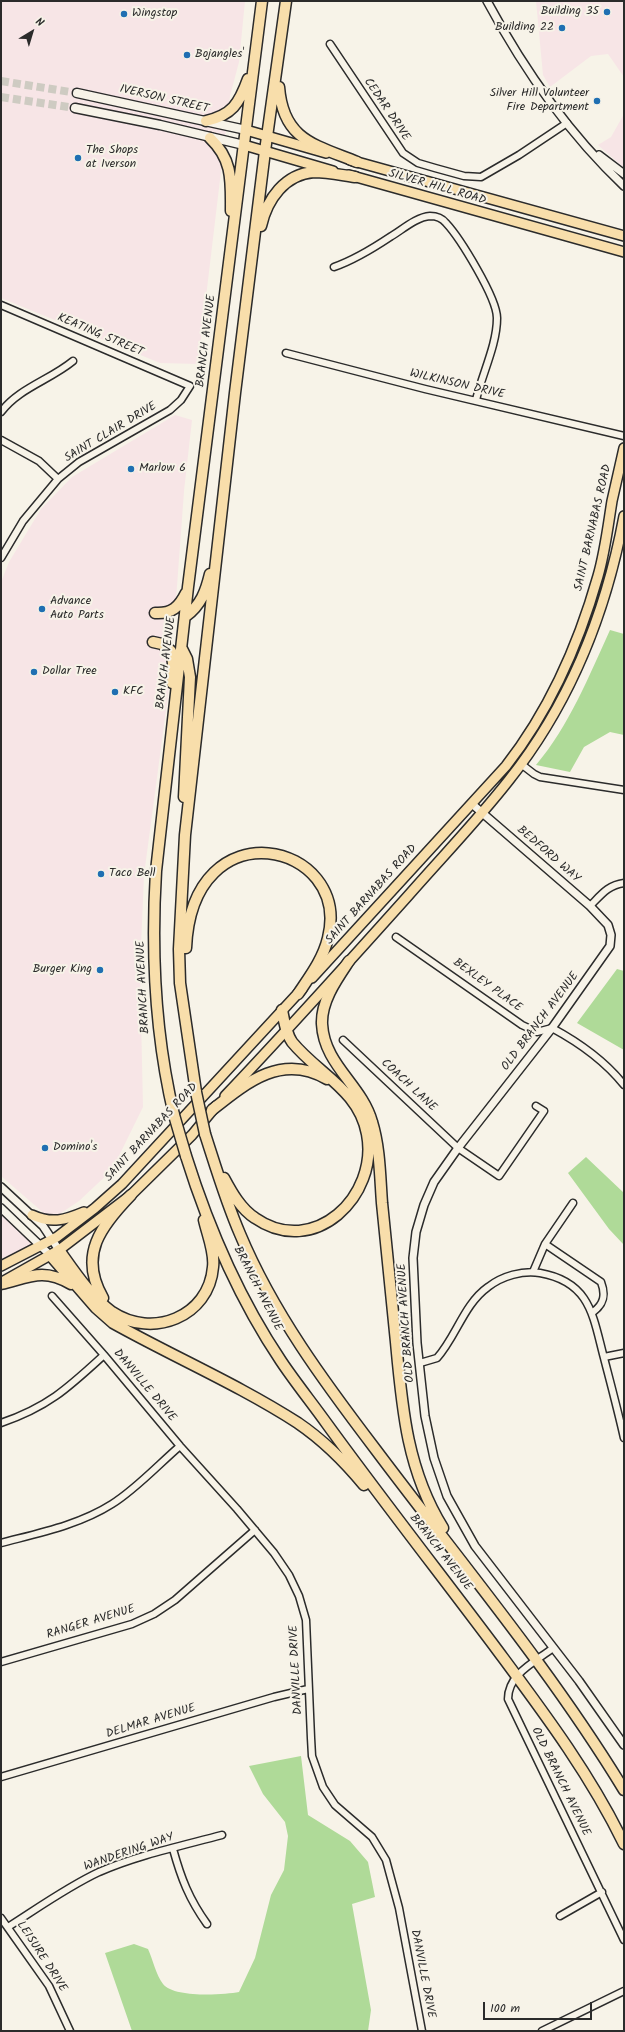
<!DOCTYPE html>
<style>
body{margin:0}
#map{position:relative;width:625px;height:2032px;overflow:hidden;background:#f7f3e8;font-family:Kalam,sans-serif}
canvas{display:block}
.frame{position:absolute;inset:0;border:2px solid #2b2b2b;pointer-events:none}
.north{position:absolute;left:12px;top:12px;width:40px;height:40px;-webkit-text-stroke:3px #f7f3e8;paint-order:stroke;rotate:38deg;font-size:11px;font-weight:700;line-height:16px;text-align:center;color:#2b2b2b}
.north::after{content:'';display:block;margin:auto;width:14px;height:18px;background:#2b2b2b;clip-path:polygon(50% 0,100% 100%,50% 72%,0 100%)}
.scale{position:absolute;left:483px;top:2002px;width:109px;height:18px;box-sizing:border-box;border:2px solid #2b2b2b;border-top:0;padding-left:5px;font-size:12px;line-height:14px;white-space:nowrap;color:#2b2b2b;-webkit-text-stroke:3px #f7f3e8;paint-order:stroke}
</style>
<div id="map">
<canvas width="625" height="2032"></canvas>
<div class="frame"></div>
<div class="north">N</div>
<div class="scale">100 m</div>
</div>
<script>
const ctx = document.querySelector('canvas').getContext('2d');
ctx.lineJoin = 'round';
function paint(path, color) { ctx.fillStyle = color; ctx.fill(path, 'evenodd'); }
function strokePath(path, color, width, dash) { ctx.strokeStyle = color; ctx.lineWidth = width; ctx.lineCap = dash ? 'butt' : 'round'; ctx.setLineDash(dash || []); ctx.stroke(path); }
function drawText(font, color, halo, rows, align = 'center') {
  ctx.font = font + ' Kalam,sans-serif'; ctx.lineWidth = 4; ctx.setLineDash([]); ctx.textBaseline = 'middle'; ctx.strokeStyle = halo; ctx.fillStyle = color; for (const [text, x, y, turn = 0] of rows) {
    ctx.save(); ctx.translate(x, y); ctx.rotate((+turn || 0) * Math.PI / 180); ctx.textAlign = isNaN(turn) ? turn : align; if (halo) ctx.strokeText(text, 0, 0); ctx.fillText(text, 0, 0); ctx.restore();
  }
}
const built = new Path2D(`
 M1,1H245L239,62L230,96L198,364L160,363L1,298Z
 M536,1H624V77L608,54L591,56L550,87L543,75Z
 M624,114V168L598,145L611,137Z
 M175,415L192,420L184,491L170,680L144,875L140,971L143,1107L112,1170L79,1201L58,1215H46L1,1176V582L9,562L41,509L72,477Z
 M1,1213L33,1245L1,1259Z`);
const green = new Path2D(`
 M610,630L624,634V735L610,732L584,747L570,772L536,765C569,726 589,676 610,630Z
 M617,969L624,971V1050L577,1023Z
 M586,1157L624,1193V1245L609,1229L568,1173Z
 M301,1756L308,1815L350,1841L368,1862L375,1897L352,1904L371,2010L368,2031H132L105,1953L134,1944L148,1949C153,1960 156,1975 163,1984C174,1998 223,1995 239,1992L255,1958L271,1895L284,1870L288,1836L285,1822L263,1794L249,1766Z`);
const secondaryTunnel = new Path2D(`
 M1,81L77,93
 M1,97L75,108`);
const minor = new Path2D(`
 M330,44L403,153L418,163L435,168L464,176L481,177L519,155L567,123
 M334,267C354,260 372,249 390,237C402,230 416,217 430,216C436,216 442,218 446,223C460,238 497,298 497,318C497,345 482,374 476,400
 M1,305L190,386L181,400L170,410L79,462L58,479L23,521L1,558
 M286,353L425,389L624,436
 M1,412C19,388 50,380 73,361
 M1,440L39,461L58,479
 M521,764L534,774L540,777L624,790
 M590,906C601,895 608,885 624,883
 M396,937L522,1025L537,1032L552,1028C578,1042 605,1061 624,1085
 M343,1040L458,1148L499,1176L544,1111L536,1106
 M545,1244L601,1282C606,1295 604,1304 593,1312
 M533,1272L545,1244L573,1203
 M52,1296L104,1355L180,1446L237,1509L274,1553L289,1575L299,1596L306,1620L311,1738L312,1756L323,1787L335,1805L372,1837L386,1860L399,1908L422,2031
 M604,1357L624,1353
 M420,1363L437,1358C456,1337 464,1304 488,1287C502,1276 523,1270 540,1273C591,1282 593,1317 604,1358C611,1385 618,1411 624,1438
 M1,1423C48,1407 68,1388 104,1355
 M1,1543C39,1533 79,1525 112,1504C135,1490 159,1464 180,1446
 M553,1648C535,1662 508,1674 508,1699L624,1940
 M1,1662L132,1624L154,1614L175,1600L255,1530
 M1,1777L274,1697L308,1689
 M173,1849C181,1878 189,1899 207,1924
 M560,1916L602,1892
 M1,1918L49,1986L70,2031
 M8,1927C38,1908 67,1887 99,1872C138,1855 181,1846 222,1835
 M542,2031L624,1991`);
const tertiary = new Path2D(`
 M487,1C523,68 568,133 624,186
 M599,155L624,174
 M472,804L590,906L608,925L611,935L610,946L552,1028L458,1148L434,1182L424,1205L416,1232L413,1258L417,1343L425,1416L434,1458L447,1496L475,1546L579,1681L624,1745
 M1,1187L43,1226L59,1250
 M1,1208L50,1255`);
const secondary = new Path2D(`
 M77,93L246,130
 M75,108L160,125L244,145`);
const primary = new Path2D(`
 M246,130L326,153
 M244,145L333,171
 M350,160L624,236
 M349,175L624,252
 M312,978L506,766C549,711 579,643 598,576C605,552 608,526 612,501C616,484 620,466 624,448
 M225,1096C287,1031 347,964 407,897C441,858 477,821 509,780C571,702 606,613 624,516
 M32,1215C52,1224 65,1220 84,1212
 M1,1266L57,1237L95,1208L122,1184L302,989
 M4,1281L59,1250L131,1195L192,1135L216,1106`);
const trunk = new Path2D(`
 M279,87C283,140 315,145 357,162
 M206,121C232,115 239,104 248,79
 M210,138C233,160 231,181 231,211
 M261,226C267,199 285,174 314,172C327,172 341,175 355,177
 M155,613C172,614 179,607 186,593
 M186,616C201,605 206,591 210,574
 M153,642L162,644L171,651L173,663L172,683
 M182,649L187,659L190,677L184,797
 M186,948C192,805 352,842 328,938C323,959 310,976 298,994
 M349,961C337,979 321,1001 322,1024C324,1065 362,1085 372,1122C380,1148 380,1177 382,1203C387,1249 391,1296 396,1342C402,1408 407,1470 443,1528
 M196,1092L180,983L179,949L185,835L235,393L265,151L286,1
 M212,1110C247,1082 282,1053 327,1079
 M174,1115C155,1035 151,953 156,871L188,587L262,1
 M205,1134C216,1168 226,1202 240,1234C273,1313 325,1383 376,1450C460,1562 551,1670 624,1790
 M186,1156C208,1226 240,1300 281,1361C295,1382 312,1403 327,1424C383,1501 441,1575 498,1651C544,1713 590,1774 624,1844
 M224,1178C232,1193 241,1209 255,1218C314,1259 379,1196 367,1134C359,1090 318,1074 292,1042C286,1033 284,1021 282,1010
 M59,1250C74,1271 91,1297 112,1312C152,1339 209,1317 213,1267C215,1252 207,1234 204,1220
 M50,1255L96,1308L113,1323C174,1357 239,1385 298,1423C323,1440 345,1462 364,1485
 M1,1284C30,1277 43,1268 71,1284
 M103,1298C78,1255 101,1226 131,1195`);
const trunkBridge = new Path2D(`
 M196,1092L205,1134
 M174,1115L186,1156`);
const markers = [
 [607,12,4,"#1f6fb2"],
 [124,14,4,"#1f6fb2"],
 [562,28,4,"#1f6fb2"],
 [187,55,4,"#1f6fb2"],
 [597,101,4,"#1f6fb2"],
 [78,158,4,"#1f6fb2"],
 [131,469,4,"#1f6fb2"],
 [42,609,4,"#1f6fb2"],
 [34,672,4,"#1f6fb2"],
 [115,692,4,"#1f6fb2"],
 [101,874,4,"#1f6fb2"],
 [100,970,4,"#1f6fb2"],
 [45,1148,4,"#1f6fb2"]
];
const poiNames = [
 ["Building 35",599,12,"right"],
 ["Wingstop",132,14],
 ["Building 22",554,28,"right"],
 ["Bojangles'",195,55],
 ["Silver Hill Volunteer",589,94,"right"],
 ["Fire Department",589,108,"right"],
 ["The Shops",86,151],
 ["at Iverson",86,165],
 ["Marlow 6",139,469],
 ["Advance",50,602],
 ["Auto Parts",50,616],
 ["Dollar Tree",42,672],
 ["KFC",123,692],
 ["Taco Bell",109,874],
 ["Burger King",92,970,"right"],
 ["Domino's",53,1148]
];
const streetNames = [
 ["IVERSON STREET",164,100,13],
 ["CEDAR DRIVE",386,110,56],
 ["SILVER HILL ROAD",437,188,16],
 ["KEATING STREET",100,336,23],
 ["BRANCH AVENUE",207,341,-83],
 ["WILKINSON DRIVE",457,385,13],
 ["SAINT CLAIR DRIVE",111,433,-31],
 ["SAINT BARNABAS ROAD",594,528,-77],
 ["BRANCH AVENUE",167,663,-83],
 ["BEDFORD WAY",548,855,41],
 ["SAINT BARNABAS ROAD",372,895,-48],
 ["BEXLEY PLACE",487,986,36],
 ["BRANCH AVENUE",144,987,-93],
 ["OLD BRANCH AVENUE",541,1022,-53],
 ["COACH LANE",408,1086,43],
 ["SAINT BARNABAS ROAD",152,1133,-47],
 ["BRANCH AVENUE",257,1289,63],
 ["OLD BRANCH AVENUE",407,1323,-94],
 ["DANVILLE DRIVE",144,1386,50],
 ["BRANCH AVENUE",440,1553,52],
 ["RANGER AVENUE",91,1623,-17],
 ["DANVILLE DRIVE",297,1670,-93],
 ["DELMAR AVENUE",151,1722,-17],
 ["OLD BRANCH AVENUE",560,1782,64],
 ["WANDERING WAY",129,1853,-19],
 ["LEISURE DRIVE",41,1957,57],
 ["DANVILLE DRIVE",422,1974,79]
];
paint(built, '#f7e5e6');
paint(green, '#afda98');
strokePath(secondaryTunnel, '#cecbc2', 8, [8, 4]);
strokePath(minor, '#2b2b2b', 9);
strokePath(tertiary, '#2b2b2b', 10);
strokePath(secondary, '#2b2b2b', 11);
strokePath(primary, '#2b2b2b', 12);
strokePath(trunk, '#2b2b2b', 13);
strokePath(minor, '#f7f3e8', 6);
strokePath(tertiary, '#f7f3e8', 7);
strokePath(secondary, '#f7f3e8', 8);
strokePath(primary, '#f8deab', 9);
strokePath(trunk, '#f8deab', 10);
strokePath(trunkBridge, '#2b2b2b', 13, []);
strokePath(trunkBridge, '#f8deab', 10);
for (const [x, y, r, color] of markers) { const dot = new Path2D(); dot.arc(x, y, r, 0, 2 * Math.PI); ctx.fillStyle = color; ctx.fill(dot); strokePath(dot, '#f7f3e8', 1.5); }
drawText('12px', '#2b2b2b', '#f7f3e8', poiNames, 'left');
drawText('12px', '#2b2b2b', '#f7f3e8', streetNames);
</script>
